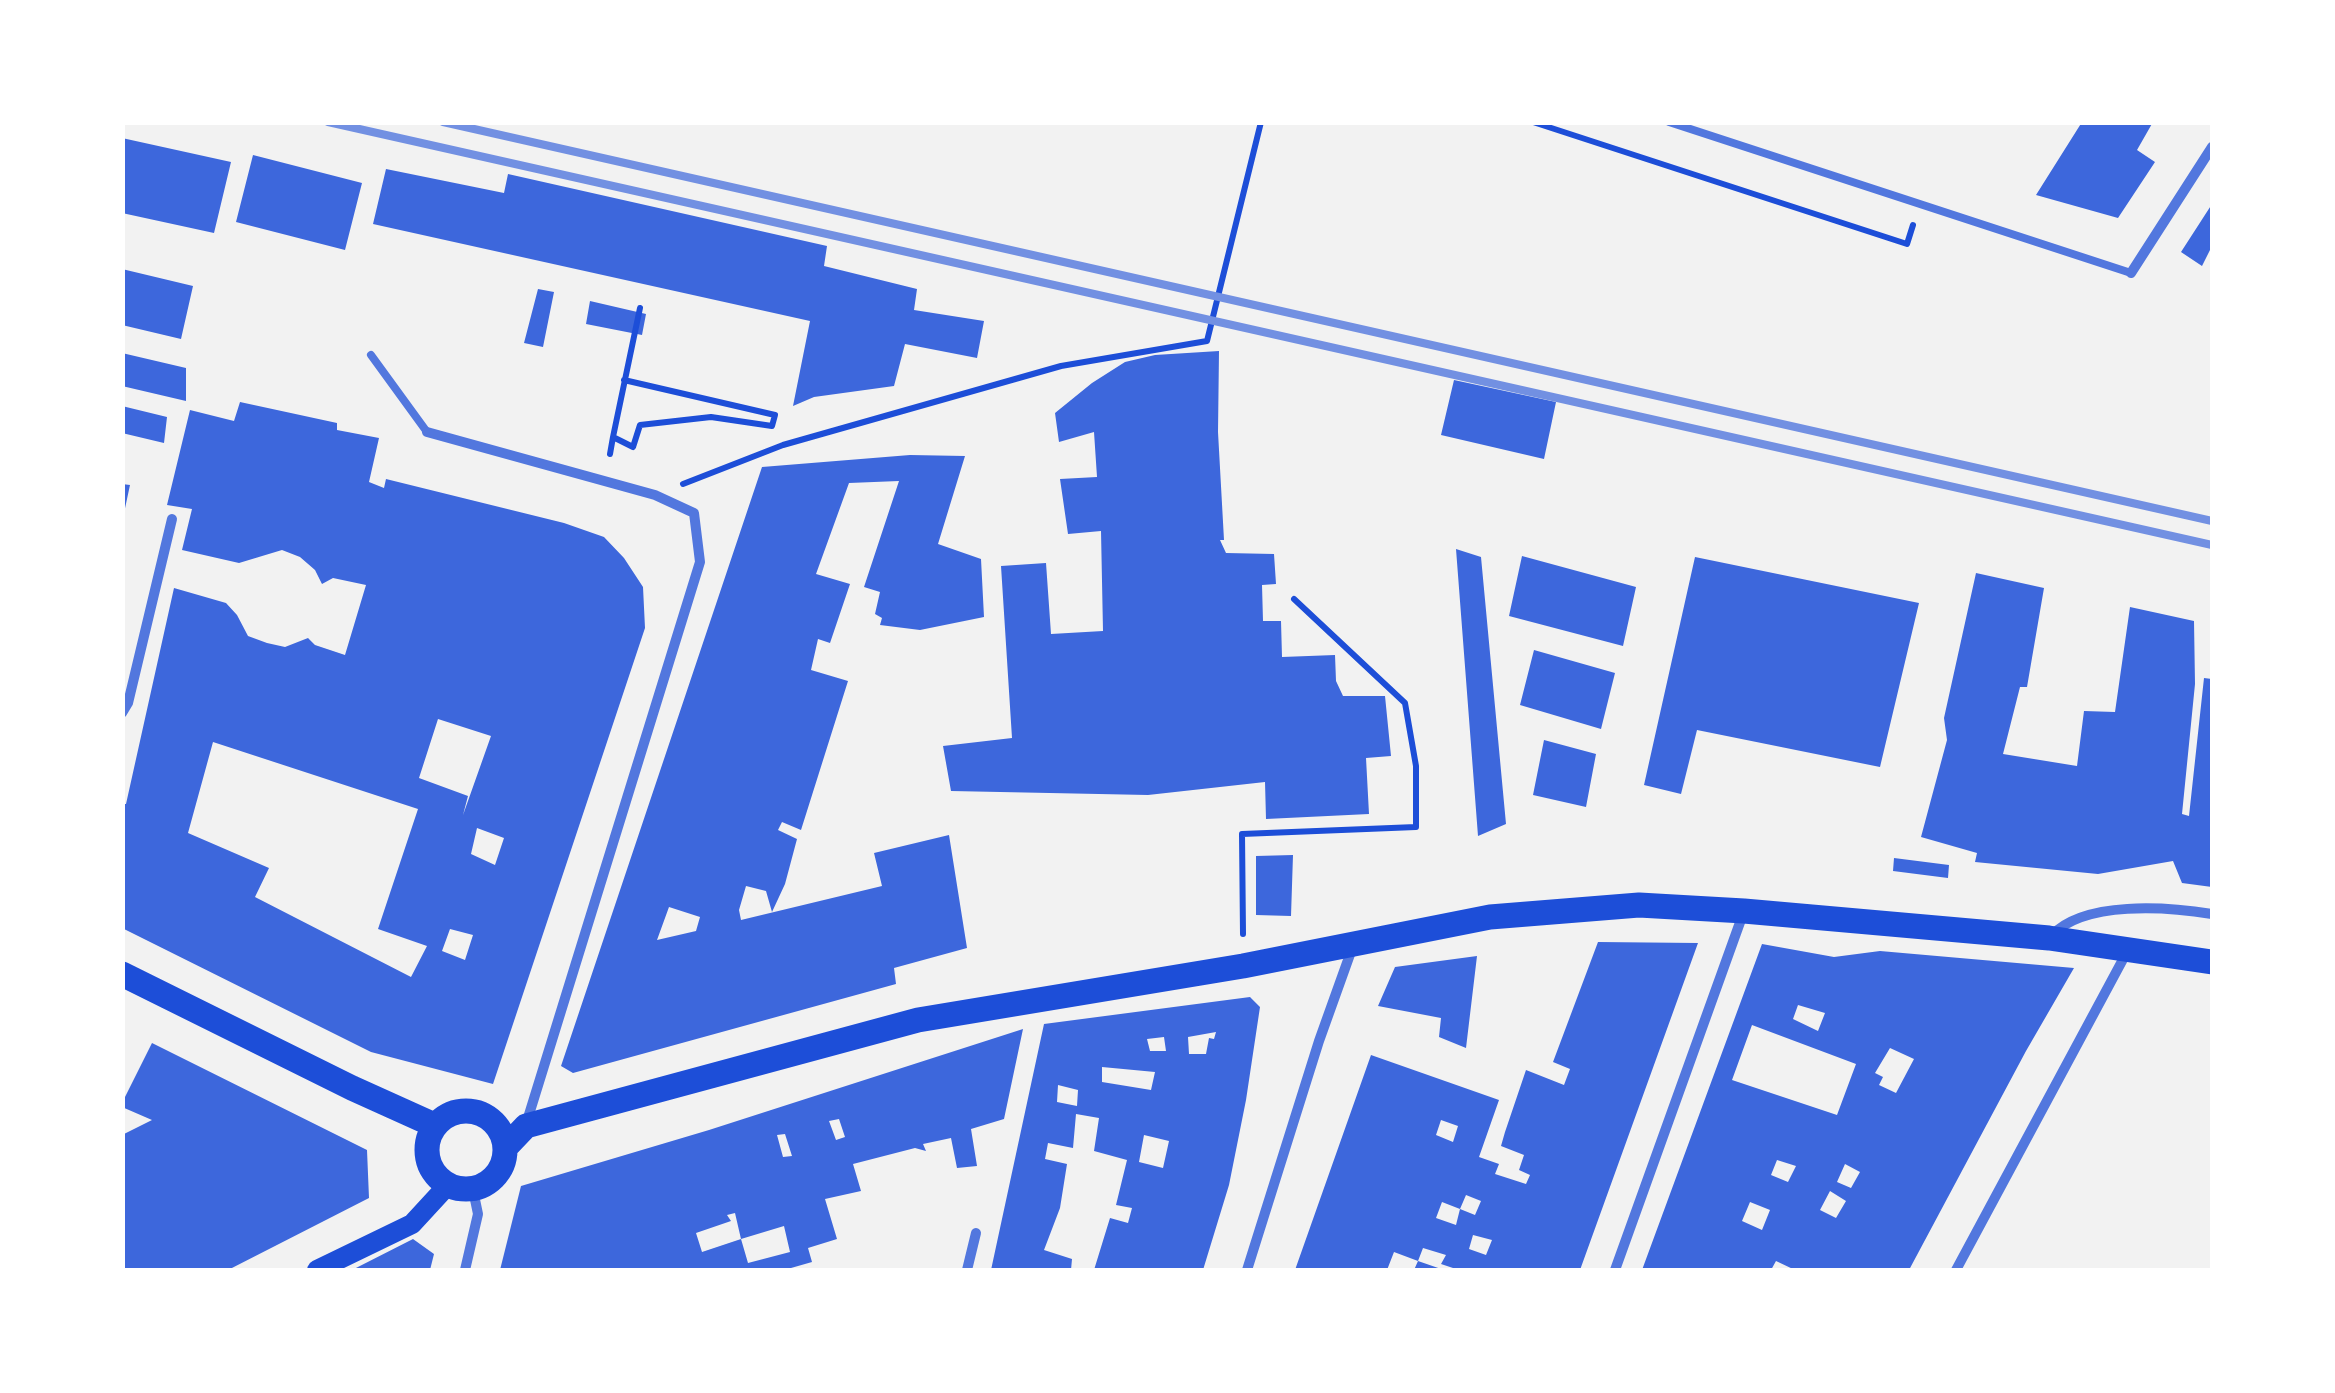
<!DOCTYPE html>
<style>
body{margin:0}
#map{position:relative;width:2335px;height:1393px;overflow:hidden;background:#f2f2f2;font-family:"IBM Plex Sans",sans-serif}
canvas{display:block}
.frame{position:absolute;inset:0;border:125px solid #fff;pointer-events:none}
</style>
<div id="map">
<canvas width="2335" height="1393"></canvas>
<div class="frame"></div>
</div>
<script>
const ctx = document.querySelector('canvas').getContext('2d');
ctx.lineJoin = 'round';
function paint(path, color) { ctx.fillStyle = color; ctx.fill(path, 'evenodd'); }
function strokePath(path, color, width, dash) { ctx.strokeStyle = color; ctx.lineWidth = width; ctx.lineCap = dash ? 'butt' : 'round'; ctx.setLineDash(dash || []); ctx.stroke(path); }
const building = new Path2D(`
 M2082,122H2153L2137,150L2155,162L2118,218L2036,195Z
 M122,138L231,162L214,233L122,213Z
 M253,155L362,183L345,250L236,222Z
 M386,169L504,193L508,174L827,246L824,266L917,289L914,310L984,321L977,358L905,344L894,386L814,397L793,406L810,321L373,224Z
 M2212,204V246L2202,266L2181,252Z
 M122,269L193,286L181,339L122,325Z
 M538,289L554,292L543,347L524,343Z
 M590,301L646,314L642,335L586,324Z
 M1219,351L1218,432L1224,540H1220L1226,553L1274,554L1276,584L1262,585L1263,621H1281L1282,657L1335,655L1336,681L1343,696H1385L1391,756L1366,758L1369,814L1266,819L1265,782L1148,795L951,791L943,746L1012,738L1001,566L1046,563L1051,634L1103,631L1101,531L1068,534L1060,479L1097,477L1094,432L1059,442L1055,413L1092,383L1125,362L1155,355Z
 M122,353L186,368V401L122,386Z
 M1454,380L1556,402L1544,459L1441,435Z
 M240,402L337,423V430L379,438L369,482L384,488L386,479L564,523L604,537L624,558L643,587L645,628L493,1084L371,1052L122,928V804H126L174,588L226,603L237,615L248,636L267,643L285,647L308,638L315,645L345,655L366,585L333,578L322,584L315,570L300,557L282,550L239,563L182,550L192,509L167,505L190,410L234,421ZM438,719L491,736L463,815L468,796L419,778ZM213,742L418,809L378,929L427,946L411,977L255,897L269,868L188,833ZM477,828L504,838L495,865L471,854ZM450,929L473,935L465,960L442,951Z
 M122,406L167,417L164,443L122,433Z
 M910,455L965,456L938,544L981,559L984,617L920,630L880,625L882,618L875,614L880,592L864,587L899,481L849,483L816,574L850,584L830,643L818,639L811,670L848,681L801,830L782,822L778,830L797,839L785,884L772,912L766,891L746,886L739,910L741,920L882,886L874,853L949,835L967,948L894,968L896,984L573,1073L561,1066L762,467ZM669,907L700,917L696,931L657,940Z
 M122,484L130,485L124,513H122Z
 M1456,549L1481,557L1506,824L1478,836Z
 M1522,556L1636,587L1623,646L1509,616Z
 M1695,557L1919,603L1880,767L1697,730L1681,794L1644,785Z
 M1976,573L2044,588L2027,687H2020L2003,754L2077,766L2084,711L2115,712L2130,607L2194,621L2195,684L2182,814L2189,816L2204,678L2212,679V887L2182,883L2173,861L2098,874L1975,862L1977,853L1921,837L1947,740L1944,718Z
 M1534,650L1615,673L1601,729L1520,705Z
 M1544,740L1596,754L1586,807L1533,795Z
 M1293,855L1291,916L1256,915V856Z
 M1894,858L1949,865L1948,878L1893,871Z
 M1598,942L1698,943L1580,1270H1459L1441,1264L1446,1255L1423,1248L1418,1261L1444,1270H1414L1418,1261L1394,1252L1387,1270H1295L1371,1055L1499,1100L1479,1157L1499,1164L1495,1174L1526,1184L1530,1175L1519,1170L1524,1155L1501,1146L1505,1132L1526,1070L1564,1085L1570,1069L1553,1062ZM1441,1120L1458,1126L1453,1142L1436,1135ZM1466,1195L1481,1201L1475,1215L1460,1209ZM1442,1202L1460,1209L1456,1225L1436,1218ZM1473,1235L1492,1240L1486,1255L1469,1249Z
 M1762,944L1834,957L1880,951L2074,968L2026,1051L1909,1270H1795L1776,1261L1771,1270H1642ZM1798,1005L1825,1013L1818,1031L1793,1019ZM1752,1025L1856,1064L1837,1115L1732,1080ZM1890,1048L1914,1059L1896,1093L1879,1085L1883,1077L1875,1073ZM1777,1160L1796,1166L1788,1182L1771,1175ZM1845,1164L1860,1172L1851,1188L1837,1182ZM1830,1191L1846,1201L1836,1218L1820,1210ZM1750,1202L1770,1210L1762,1230L1742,1221Z
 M1477,956L1466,1048L1439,1037L1441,1018L1378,1006L1395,967Z
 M1250,997L1260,1007L1246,1100L1229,1185L1203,1270H1094L1110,1218L1128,1223L1132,1208L1116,1205L1127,1160L1094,1151L1099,1118L1076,1114L1073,1148L1048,1143L1045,1159L1067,1164L1060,1208L1044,1250L1072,1259L1071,1270H991L1044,1024ZM1216,1032L1214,1039L1209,1038L1206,1054H1189L1188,1037ZM1164,1037L1166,1051H1150L1147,1039ZM1102,1067L1155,1072L1151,1090L1102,1082ZM1058,1085L1078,1090L1077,1106L1057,1102ZM1144,1135L1169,1141L1163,1168L1139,1162Z
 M1023,1029L1004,1119L971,1129L977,1166L957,1168L951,1138L923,1144L926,1151L915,1148L853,1164L861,1191L825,1199L837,1239L808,1248L812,1262L784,1270H500L521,1186L709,1130ZM839,1119L845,1137L836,1140L829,1121ZM785,1134L792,1156L783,1157L777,1135ZM735,1213L741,1239L784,1226L790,1252L748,1263L741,1239L702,1252L696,1233L731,1221L727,1215Z
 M152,1043L367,1150L369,1198L228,1270H122V1135L152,1120L122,1107V1103Z
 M413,1239L434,1254L430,1270H352Z`);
const path = new Path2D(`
 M1533,122L1907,244L1913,225
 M613,437L640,308
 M610,454L613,437L633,447L640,425L711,417L772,426L775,415L624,380
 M683,484L783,445L1061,366L1207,341L1261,122
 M1243,934L1242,834L1416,827V766L1405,703L1294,599`);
const service = new Path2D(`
 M1669,122L2131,273
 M371,355L427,432`);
const minor = new Path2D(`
 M2131,273L2212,147
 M427,432L655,495L694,513L700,562L527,1121
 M122,713L128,703L172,519
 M2051,936C2084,900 2168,907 2212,914
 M465,1270L478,1214L473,1190
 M967,1270L976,1233
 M1247,1270L1319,1041L1353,946
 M1615,1270L1743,914
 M1956,1270L2128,950`);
const secondary = new Path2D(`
 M317,1270L412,1224L447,1186`);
const primary = new Path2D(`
 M122,974L352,1088L434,1125
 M427 1150a39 39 0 1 1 78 0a39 39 0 1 1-78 0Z
 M506,1147L526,1126L918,1020L1243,966L1490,917L1639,905L1744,911L2049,938L2212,962`);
const rail = new Path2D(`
 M328,122L2212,545
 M443,122L2212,521`);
paint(building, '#3d67dc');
strokePath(path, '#1d4ed8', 6);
strokePath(service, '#5277de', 8);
strokePath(minor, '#5277de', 10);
strokePath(secondary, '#1d4ed8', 20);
strokePath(primary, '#1d4ed8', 25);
strokePath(rail, '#7290e2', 8);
</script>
